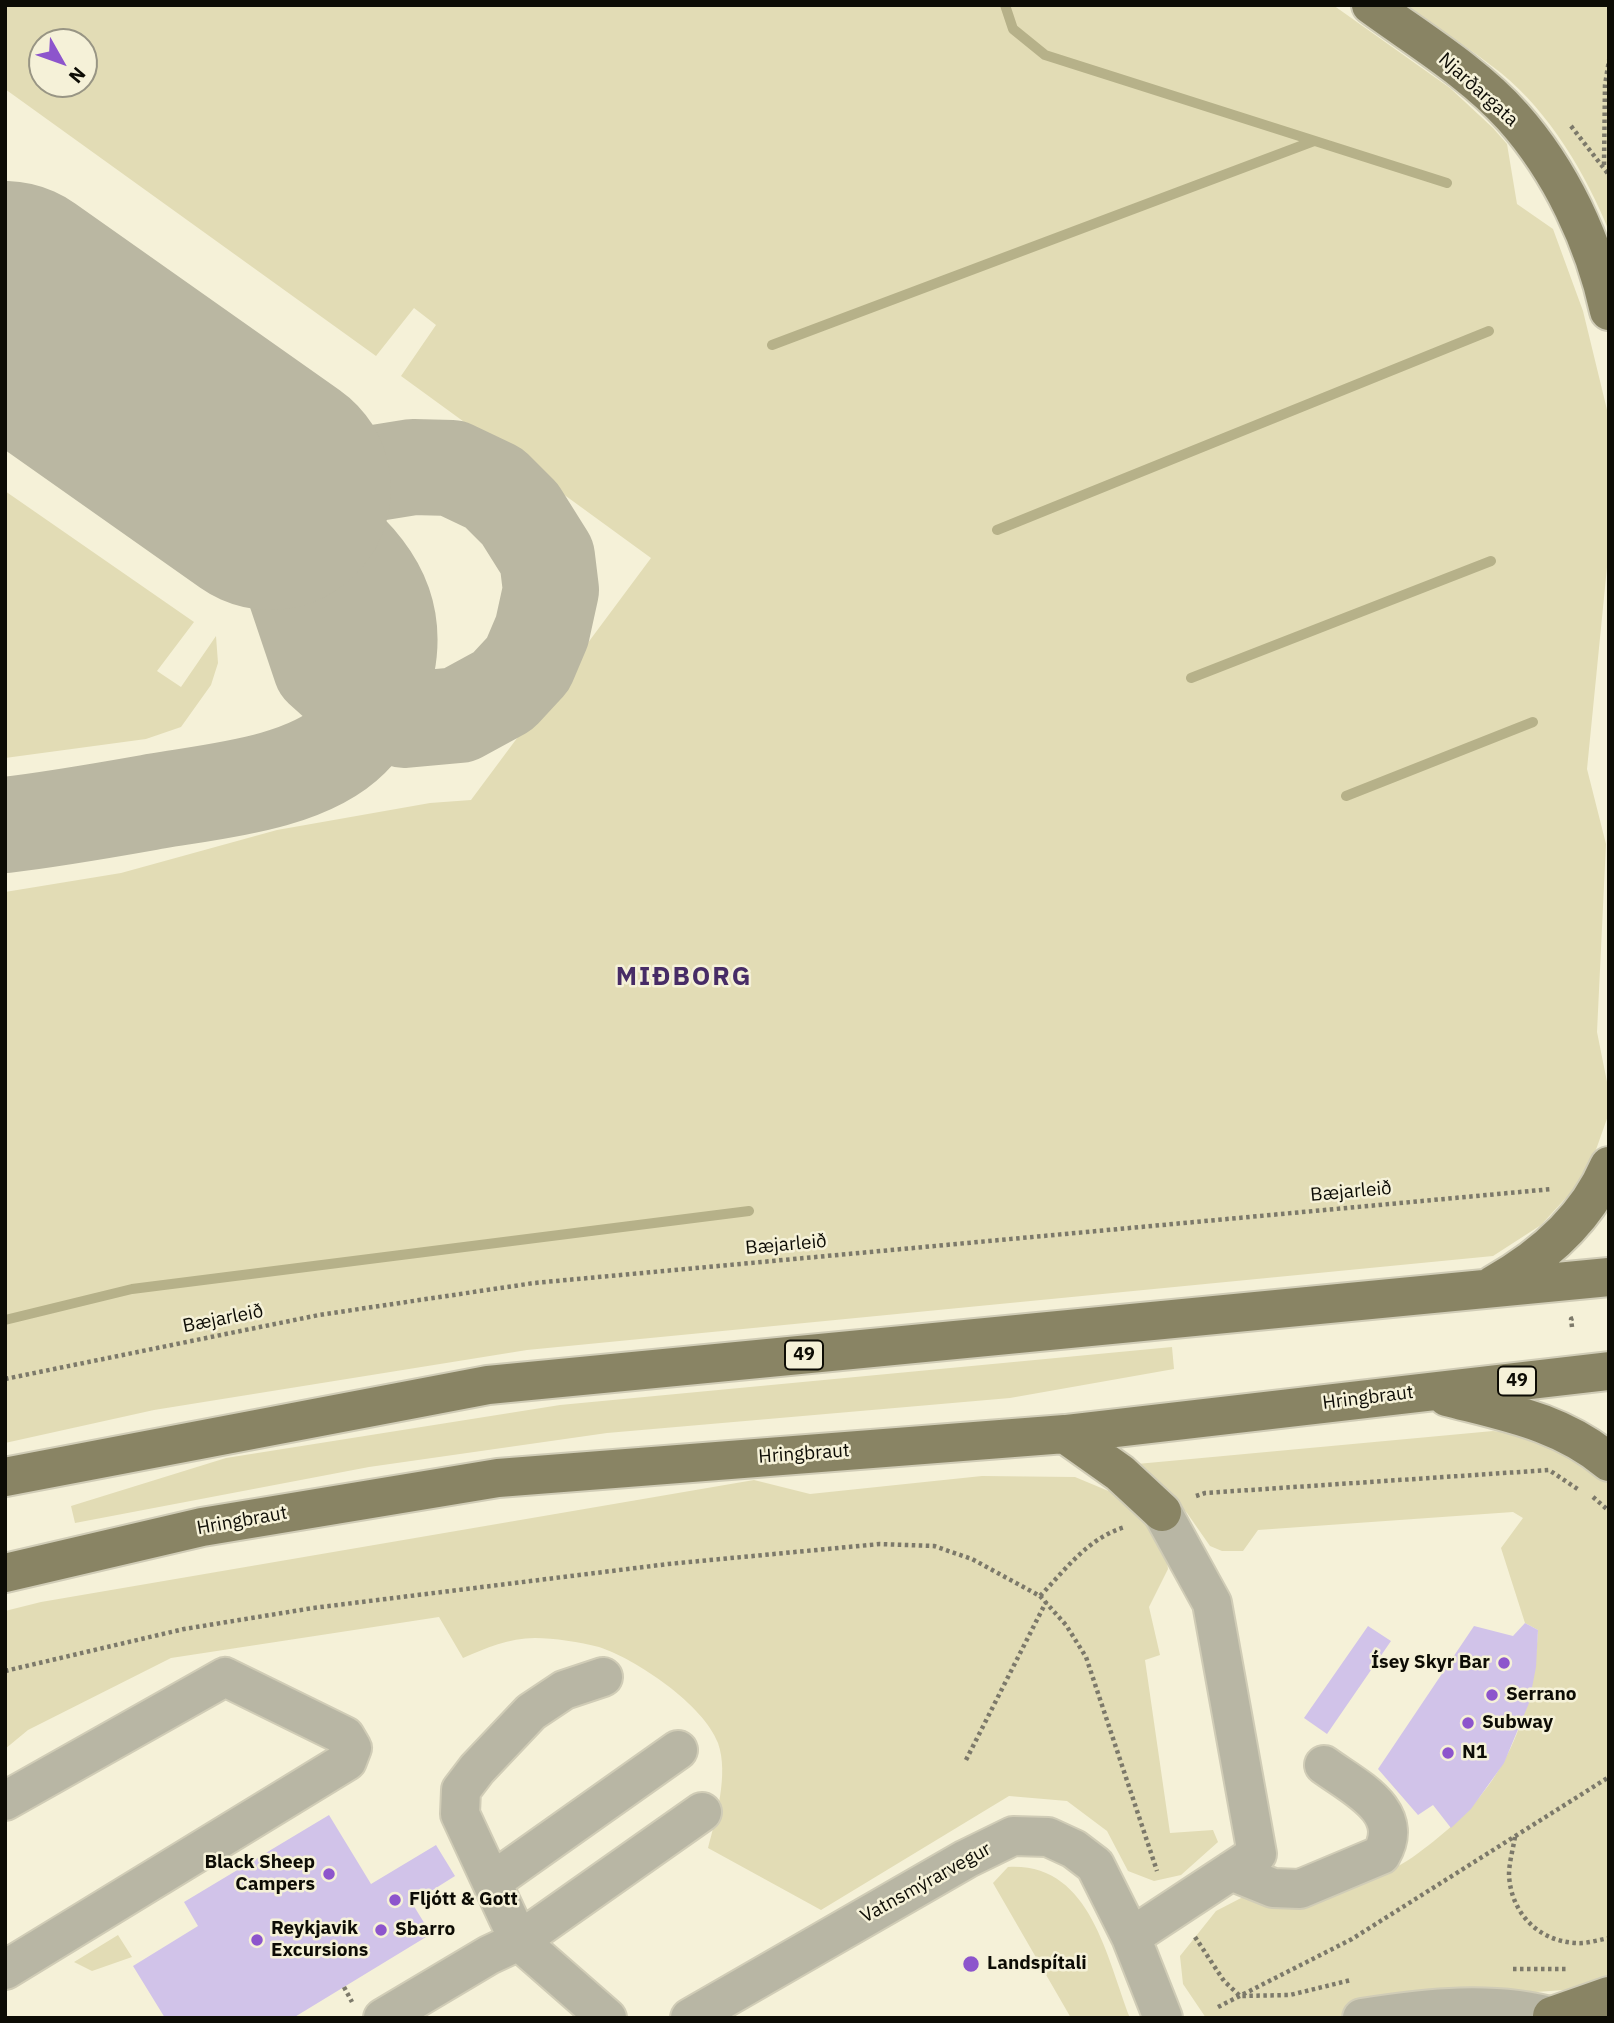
<!DOCTYPE html>
<meta charset="utf-8">
<style>
body{margin:0}
#map{position:relative;width:1614px;height:2023px;overflow:hidden;background:#f5f1d8;font-family:"IBM Plex Sans",sans-serif}
canvas{display:block}
.frame{position:absolute;inset:0;border:7px solid #0d0c05;pointer-events:none}
.north{position:absolute;left:28px;top:28px;width:70px;height:70px;box-sizing:border-box;background:#f5f1d8;border:2px solid #989584;border-radius:50%;rotate:130deg;font-size:19px;font-weight:700;line-height:28px;text-align:center;color:#0d0c05}
.north::after{content:'';display:block;margin:auto;width:24px;height:32px;background:#8d55cc;clip-path:polygon(50% 0,100% 100%,50% 72%,0 100%)}
</style>
<div id="map">
<canvas width="1614" height="2023"></canvas>
<div class="frame"></div>
<div class="north">N</div>
</div>
<script>
const ctx = document.querySelector('canvas').getContext('2d');
ctx.lineJoin = 'round';
function paint(path, color) { ctx.fillStyle = color; ctx.fill(path, 'evenodd'); }
function strokePath(path, color, width, dash) { ctx.strokeStyle = color; ctx.lineWidth = width; ctx.lineCap = dash ? 'butt' : 'round'; ctx.setLineDash(dash || []); ctx.stroke(path); }
function drawText(font, color, halo, rows, align = 'center') {
  ctx.font = font + ' "IBM Plex Sans",sans-serif'; ctx.lineWidth = 5; ctx.setLineDash([]); ctx.textBaseline = 'middle'; ctx.strokeStyle = halo; ctx.fillStyle = color; for (const [text, x, y, turn = 0] of rows) {
    ctx.save(); ctx.translate(x, y); ctx.rotate((+turn || 0) * Math.PI / 180); ctx.textAlign = isNaN(turn) ? turn : align; if (halo) ctx.strokeText(text, 0, 0); ctx.fillText(text, 0, 0); ctx.restore();
  }
}
const green = new Path2D(`
 M5,5H1333L1450,88L1493,128L1507,144L1517,204L1553,229L1583,311L1609,418V547L1587,769L1606,844L1597,1032L1609,1092V1113L1587,1175L1541,1225L1493,1256L527,1350L154,1410L5,1443V892L121,873L277,830L430,803L471,800L651,558L401,376L436,325L414,308L376,356L5,89ZM42,42H84V84H42Z
 M1405,5H1609V231C1586,174 1550,113 1501,73C1471,49 1437,28 1405,5Z
 M5,491L194,622L157,671L181,687L216,636L218,663L211,685L181,727L146,739L5,758Z
 M1172,1347L1174,1369L1010,1398L607,1433L369,1467L75,1523L71,1506L226,1458L560,1405Z
 M1493,1431L1555,1439L1609,1480V1976L1578,1989L1438,1999L1329,2018H1206L1183,1984L1180,1956L1216,1911L1243,1897C1268,1896 1292,1889 1316,1884C1340,1880 1367,1878 1389,1870C1404,1865 1421,1851 1434,1841C1505,1786 1533,1718 1538,1630L1525,1623L1501,1548L1523,1518L1513,1512L1258,1530L1243,1551H1222L1210,1546L1187,1513L1137,1464Z
 M982,1476L1075,1477L1130,1500L1165,1546L1168,1569L1149,1607L1160,1655L1145,1660L1170,1833L1213,1830L1218,1842L1181,1875L1154,1881L1128,1871L1107,1831L1067,1801L1009,1796L821,1910L708,1848C716,1818 729,1774 718,1743C704,1705 636,1659 599,1647C580,1642 554,1638 535,1638C509,1638 486,1648 463,1658L439,1617L171,1658L28,1730L5,1749V1611L41,1602L754,1480L810,1494Z
 M1008,1867C1090,1862 1106,1956 1130,2018H1071L993,1883Z
 M118,1935L132,1957L92,1971L74,1962Z`);
const stream = new Path2D(`
 M1005,5L1013,29L1045,55L1447,183
 M772,345L1314,141
 M997,530L1489,331
 M1191,678L1491,561
 M1346,796L1533,722
 M5,1320L132,1289L749,1211`);
const taxiway = new Path2D(`
 M182,427L191,436L234,475L278,540L321,668L360,703L404,720L459,715L503,691L528,664L542,631L551,590L547,557L520,514L494,488L452,468L413,467L357,476L309,471L245,456L191,436
 M5,825C56,819 106,810 157,801C216,791 307,783 351,739C375,716 381,696 387,665C404,577 332,535 270,489`);
const runway = new Path2D(`
 M5,302L270,489`);
const building = new Path2D(`
 M1525,1623L1538,1630L1536,1667L1529,1703L1504,1763L1471,1809L1451,1828L1433,1805L1418,1815L1378,1769L1474,1626L1513,1636Z
 M1368,1626L1391,1641L1327,1734L1304,1718Z
 M329,1815L371,1884L436,1845L455,1876L412,1903L431,1934L293,2018H165L133,1966L198,1926L184,1902Z`);
const path = new Path2D(`
 M1571,126L1609,175
 M1604,165L1605,85L1609,60
 M1572,1327L1571,1319L1574,1318
 M5,1379L319,1315L534,1283L1552,1189
 M1196,1496L1205,1493L1549,1470L1579,1490
 M1593,1497L1609,1511
 M1040,1596L1066,1625L1086,1657L1157,1871
 M5,1671L184,1629L313,1608L668,1564L880,1544L934,1546L972,1559L1040,1596C1066,1569 1088,1538 1125,1527
 M966,1760L1046,1602
 M1515,1837C1513,1849 1509,1863 1509,1875C1511,1913 1538,1941 1576,1943C1586,1944 1598,1940 1609,1938
 M1195,1937L1224,1981L1240,1996L1290,1995L1351,1980
 M1513,1969H1567
 M344,1987L352,2002
 M1218,2007L1352,1939L1609,1777`);
const minor = new Path2D(`
 M603,1677L564,1690L531,1712L477,1769L461,1790L460,1814L519,1941L702,1812
 M5,1801L225,1677L345,1736L352,1748L347,1761L5,1970
 M1231,1871L1273,1888L1300,1889L1381,1855C1407,1811 1354,1787 1324,1765
 M493,1881L678,1750
 M1131,1937L1257,1854L1212,1603L1162,1512
 M383,2018L489,1955L519,1941L607,2018
 M690,2018L966,1859L1013,1836L1048,1837L1074,1849L1095,1865L1131,1937L1163,2018
 M1362,2018C1426,2008 1494,2000 1557,2018`);
const major = new Path2D(`
 M1371,5C1419,40 1474,73 1513,117C1561,171 1594,242 1609,311
 M1493,1285C1543,1257 1586,1220 1609,1166
 M1447,1397C1505,1412 1562,1422 1609,1462
 M1065,1434L1120,1473L1162,1512
 M5,1477L488,1385L1609,1277
 M5,1573L202,1527L498,1478L1065,1434L1609,1371
 M1552,2016L1609,1996`);
const markers = [
 [1504,1663,7,"#8d55cc"],
 [1492,1695,7,"#8d55cc"],
 [1468,1723,7,"#8d55cc"],
 [1448,1753,7,"#8d55cc"],
 [329,1874,7,"#8d55cc"],
 [395,1900,7,"#8d55cc"],
 [381,1930,7,"#8d55cc"],
 [257,1940,7,"#8d55cc"],
 [971,1964,9,"#8d55cc"]
];
const shields = [
 [804,1355,38],
 [1517,1381,38]
];
const shieldNames = [
 ["49",804,1355],
 ["49",1517,1381]
];
const streetNames = [
 ["Njarðargata",1478,90,42],
 ["Bæjarleið",1351,1192,-5],
 ["Bæjarleið",786,1245,-5],
 ["Bæjarleið",223,1319,-11],
 ["Hringbraut",1368,1398,-7],
 ["Hringbraut",804,1454,-4],
 ["Hringbraut",242,1521,-10],
 ["Vatnsmýrarvegur",926,1883,-29]
];
const poiNames = [
 ["Ísey Skyr Bar",1490,1663,"right"],
 ["Serrano",1506,1695],
 ["Subway",1482,1723],
 ["N1",1462,1753],
 ["Black Sheep",315,1863,"right"],
 ["Campers",315,1885,"right"],
 ["Fljótt & Gott",409,1900],
 ["Reykjavik",271,1929],
 ["Excursions",271,1951],
 ["Sbarro",395,1930],
 ["Landspítali",987,1964]
];
const districtNames = [
 ["MIÐBORG",684,977]
];
paint(green, '#e2dcb5');
strokePath(stream, '#b6b189', 10);
strokePath(taxiway, '#bab7a2', 96);
strokePath(runway, '#bab7a2', 242);
paint(building, '#d1c3e9');
strokePath(minor, '#d0ccb6', 42);
strokePath(major, '#d0ccb6', 42);
strokePath(path, '#7c796a', 4.5, [3.5, 3.5]);
strokePath(minor, '#b8b6a4', 38);
strokePath(major, '#898464', 38);
for (const [x, y, r, color] of markers) { const dot = new Path2D(); dot.arc(x, y, r, 0, 2 * Math.PI); ctx.fillStyle = color; ctx.fill(dot); strokePath(dot, '#f5f1d8', 2.5); }
for (const [x, y, w] of shields) { const box = new Path2D(); box.roundRect(x - w / 2, y - 14.5, w, 29, 5); ctx.fillStyle = '#f5f1d8'; ctx.fill(box); strokePath(box, '#0d0c05', 2); }
drawText('bold 18px', '#0d0c05', null, shieldNames);
drawText('19px', '#0d0c05', '#f5f1d8', streetNames);
drawText('bold 19px', '#0d0c05', '#f5f1d8', poiNames, 'left');
ctx.letterSpacing = '2px';
drawText('bold 26px', '#472c66', '#f5f1d8', districtNames);
ctx.letterSpacing = '0px';
</script>
